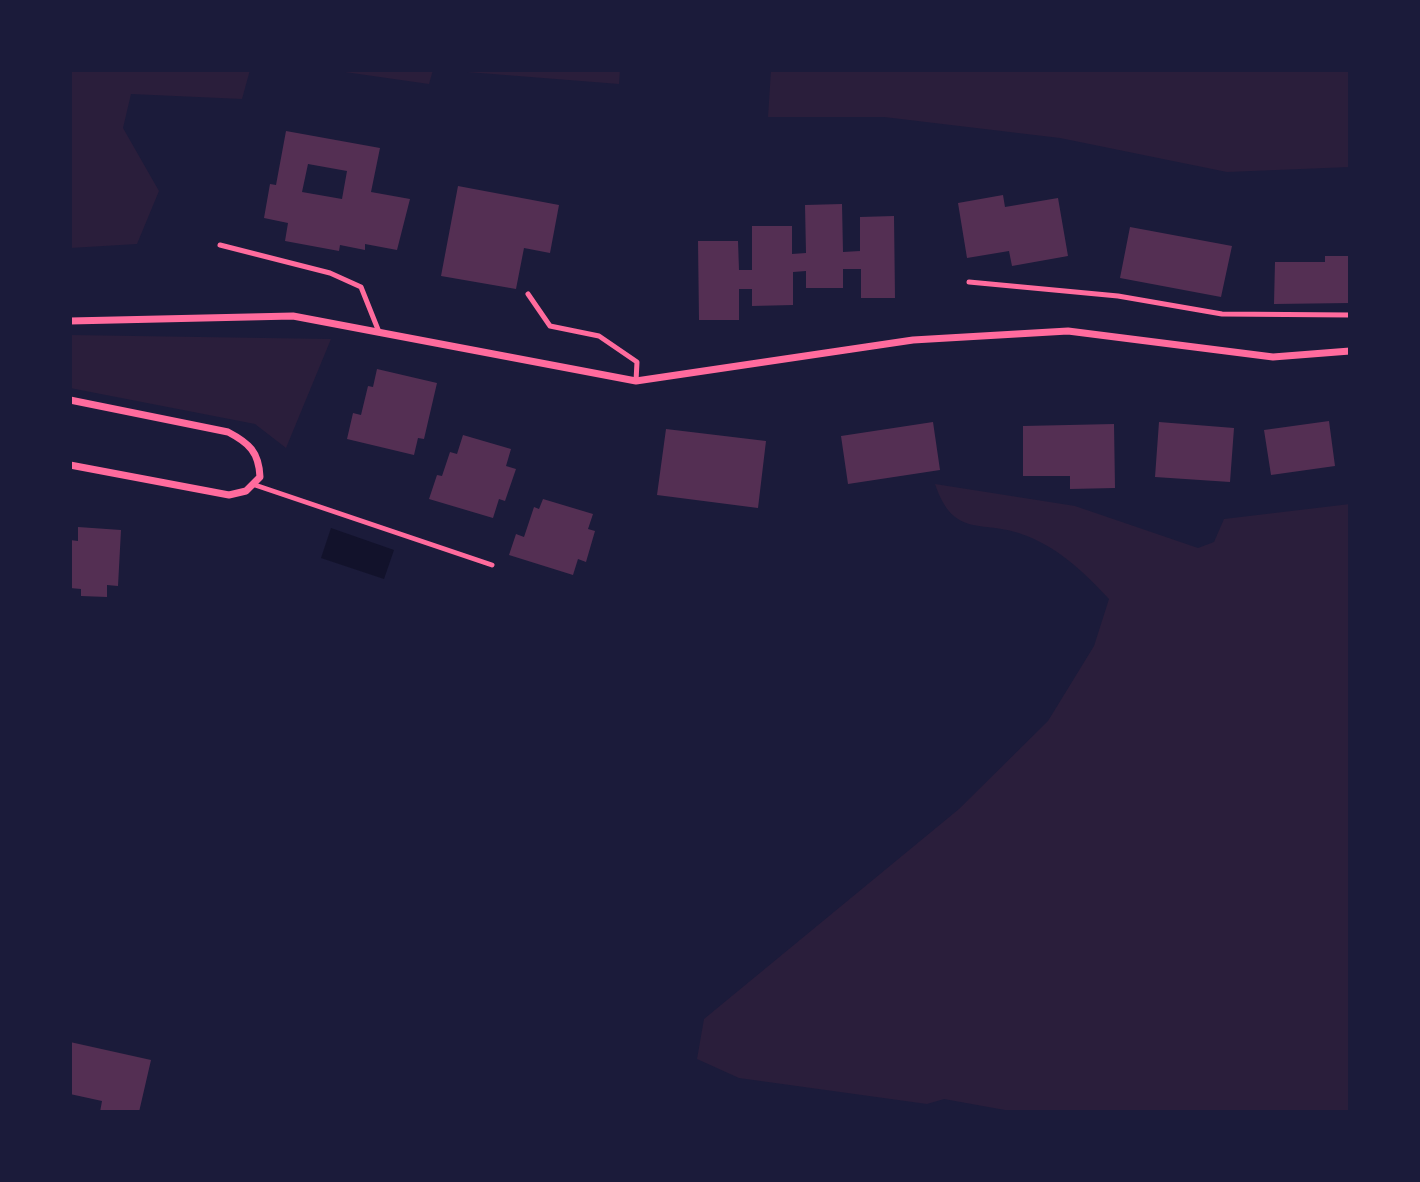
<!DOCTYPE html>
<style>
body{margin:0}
#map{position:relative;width:1420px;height:1182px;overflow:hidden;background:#1b1b3a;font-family:"DM Sans",sans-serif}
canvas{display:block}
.frame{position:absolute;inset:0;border:72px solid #1b1b3a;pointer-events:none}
</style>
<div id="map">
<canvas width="1420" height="1182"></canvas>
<div class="frame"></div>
</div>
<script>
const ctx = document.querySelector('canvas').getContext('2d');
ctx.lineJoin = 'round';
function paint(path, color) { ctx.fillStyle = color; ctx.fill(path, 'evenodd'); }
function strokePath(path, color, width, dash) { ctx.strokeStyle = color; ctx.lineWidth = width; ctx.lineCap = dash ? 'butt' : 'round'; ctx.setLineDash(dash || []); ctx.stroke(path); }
const green = new Path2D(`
 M70,70H250L242,99L131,94L123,128L159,191L137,244L70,248Z
 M331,70H433L429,84Z
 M442,70H620L619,84Z
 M771,70H1350V167L1227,172L1060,138L884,117H768Z
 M70,335L331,339L286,448L255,424L70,388Z
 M935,484L1075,506L1198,548L1214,542L1224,519L1350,504V1112H1016L944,1099L927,1104L739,1078L697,1059L704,1019L959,809L1048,721L1094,646L1109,599C1086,574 1060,549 1027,536C984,518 954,541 935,484Z`);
const water = new Path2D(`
 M331,528L394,550L384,579L321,558Z`);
const building = new Path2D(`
 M286,131L380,148L371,192L410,199L397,250L365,244V250L340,245L339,251L285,241L288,223L264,218L270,184L276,185ZM308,164L347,171L342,199L302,192Z
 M458,186L559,205L550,253L524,248L516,289L441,276Z
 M1003,195L1005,207L1058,198L1068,256L1012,266L1009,251L967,258L958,203Z
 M842,204L843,252L860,251V217L894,216L895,298H861V269H843V288H806V271L793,272V305L752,306V289H739V320H699L698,241H738L739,270H752V226H792V254L806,253L805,205Z
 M1130,227L1232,246L1221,297L1120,278Z
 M1325,256H1350V303L1274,304L1275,262H1325Z
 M377,369L437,383L424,439L418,438L414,455L347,439L353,413L361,415L368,386L373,387Z
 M1329,421L1335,466L1271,475L1264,430Z
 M933,422L940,470L848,484L841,436Z
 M1159,422L1234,428L1230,482L1155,477Z
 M1114,424L1115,488L1070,489V476H1023V426Z
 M666,429L766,441L758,508L657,495Z
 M463,435L511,449L506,466L516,469L505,501L499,499L493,518L429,499L437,475L442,476L450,452L457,454Z
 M543,499L593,514L588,529L595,531L586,562L578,559L573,575L509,555L516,534L524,537L534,507L539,509Z
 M78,527L121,530L118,586L107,585V597L81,596V589L70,588V540L78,541Z
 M70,1042L151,1060L139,1112H100L102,1101L70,1094Z`);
const service = new Path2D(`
 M220,245L330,273L361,287L379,332
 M969,282L1118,296L1222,314L1350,315
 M528,294L550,326L599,336L637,362L636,381
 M255,485L492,565`);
const minor = new Path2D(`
 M70,321L293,316L636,381L913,340L1068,331L1273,357L1350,351
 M70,400L228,432C249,443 259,452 260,477L246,491L229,495L70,465`);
paint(green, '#2a1e3b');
paint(water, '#12122b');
paint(building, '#542f53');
strokePath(service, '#ff6b9d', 5);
strokePath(minor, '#ff6b9d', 7);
</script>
